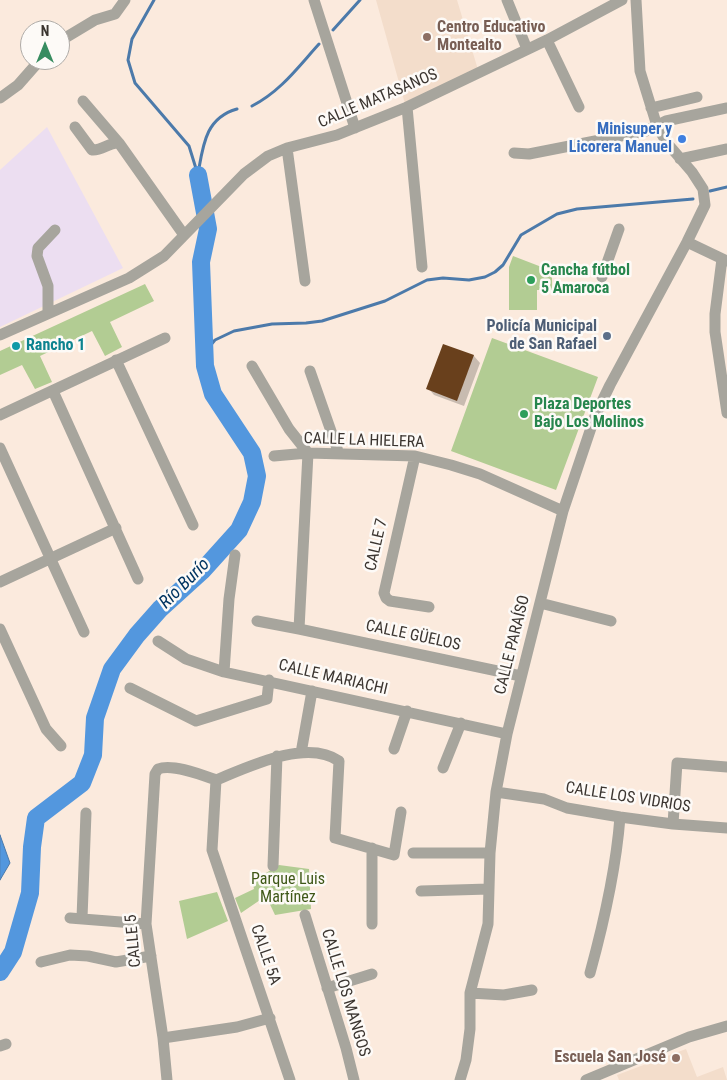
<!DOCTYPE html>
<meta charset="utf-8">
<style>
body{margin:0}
#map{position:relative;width:727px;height:1080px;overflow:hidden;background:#fbeadd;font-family:"Roboto Condensed",sans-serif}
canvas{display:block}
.north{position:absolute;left:20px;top:20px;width:50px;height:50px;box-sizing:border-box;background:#fdfaf7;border:1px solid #afaba7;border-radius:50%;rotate:0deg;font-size:14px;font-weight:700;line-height:20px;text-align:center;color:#3b3530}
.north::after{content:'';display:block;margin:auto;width:18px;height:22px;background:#378c60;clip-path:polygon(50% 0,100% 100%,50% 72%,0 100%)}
</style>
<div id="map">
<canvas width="727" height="1080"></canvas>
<div class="north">N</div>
</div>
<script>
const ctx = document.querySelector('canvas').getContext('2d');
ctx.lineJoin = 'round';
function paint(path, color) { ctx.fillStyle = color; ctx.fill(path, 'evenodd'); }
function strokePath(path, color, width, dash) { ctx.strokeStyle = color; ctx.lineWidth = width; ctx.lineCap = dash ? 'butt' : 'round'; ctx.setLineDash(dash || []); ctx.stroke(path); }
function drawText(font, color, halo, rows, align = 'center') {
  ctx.font = font + ' "Roboto Condensed",sans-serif'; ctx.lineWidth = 5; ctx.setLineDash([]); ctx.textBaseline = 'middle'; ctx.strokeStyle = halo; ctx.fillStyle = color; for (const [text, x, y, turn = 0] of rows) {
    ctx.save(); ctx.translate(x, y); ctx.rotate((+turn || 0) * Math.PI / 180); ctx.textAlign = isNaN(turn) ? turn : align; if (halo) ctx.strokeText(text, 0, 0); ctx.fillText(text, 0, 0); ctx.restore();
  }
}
const industrial = new Path2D(`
 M47,127L123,268L0,327V170Z`);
const built = new Path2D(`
 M376,0H457L479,73L405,104Z
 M686,1049L697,1077L723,1067L727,1080H619L617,1075Z`);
const green = new Path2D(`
 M513,256L552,271V290H537V310H509V267Z
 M145,284L154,301L110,322L122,347L105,356L92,331L40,356L52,382L35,389L22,365L0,375V351Z
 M492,338L598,377L556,490L451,451Z
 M279,865L309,869L311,909L275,915L266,896L241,913L235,898L254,889L252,877L266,873Z
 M217,892L228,921L187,939L179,901Z`);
const water = new Path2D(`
 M0,835L10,863L0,880Z`);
const shadow = new Path2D(`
 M17,342L22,349L16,352L11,345Z
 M444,345L474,356L480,363L464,406L434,395L428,388Z`);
const stream = new Path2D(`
 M154,0L132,39L128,60L135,83L189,146L198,175
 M333,30L360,0
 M252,106C281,91 298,67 319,44
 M198,174C203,146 205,118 237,109
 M710,191L727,187
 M205,352L215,340L234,331L272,324L306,323L322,321L385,301L427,280L443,278L469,280L485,277L495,272L503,265L521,235L557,214L577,209L693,199`);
const river = new Path2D(`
 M0,972L13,952L30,893L32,847L36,818L82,783L93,755L95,718L112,669L137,635L160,609L203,570L239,530L252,502L257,476L252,453L213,394L205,366L201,262L208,229L198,175`);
const building = new Path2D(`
 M443,344L474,355L457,401L426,389Z`);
const minor = new Path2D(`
 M314,0L355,128
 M507,0L527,49
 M547,40L579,107
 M60,41L95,20L115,14L125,0
 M0,98L18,85L40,60
 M83,101L119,143L184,235
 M407,107L422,267
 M651,108L697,97
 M75,127L92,150C102,151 109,142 119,143
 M287,148L305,281
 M514,153L529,154L646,131L666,121L727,108
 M680,159L727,149
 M687,242L727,261
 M722,259L715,314V332L727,413
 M602,277L619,229
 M48,313V286L37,256L38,248L55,230
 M0,335L129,278L164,256L244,174L268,156L287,148L337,135L407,107L547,40L622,0
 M116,360L193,525
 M252,366L289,429L308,453L299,629
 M310,371L339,454
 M53,391L138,579
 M0,415L165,338
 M0,448L84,632
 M274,456L308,453L415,456L451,465L480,474L563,511
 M415,456L384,593L386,598L390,601L429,607
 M0,582L116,528
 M540,603L611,621
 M257,621L299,629L521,676
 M0,629L46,729L61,746
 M158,641L186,659L224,672L507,734
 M224,672L229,599L235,555
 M130,688L196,721L267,699L269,680
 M394,749L407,711
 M301,753L312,691
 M443,768L461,723
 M216,780L212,850L290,1080
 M496,792L544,799L567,808L620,817L673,824L727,828
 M673,824L677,763L727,767
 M413,853H490
 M273,866L277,756
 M421,891L489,889
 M305,915L346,1048L354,1080
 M70,918L146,924
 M82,918L86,813
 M372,924V848
 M41,962L70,955L88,956L116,962L151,956
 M590,973C604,922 616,870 620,817
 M327,988L372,974
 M470,993L504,995L532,990
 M163,1038L237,1027L270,1018
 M0,1046L6,1044
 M167,1080L163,1038L146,924L155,774L158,769C172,763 202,775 216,780C248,767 307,738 339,761L335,838L394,855L401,812
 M460,1080L466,1060L470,1029V993L488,924L490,853L496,792L507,734L563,511L595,416L610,385L687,242L705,205L703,189L692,172L667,143L657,126L640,71L636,0
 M586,1080L689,1037L727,1026`);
const markers = [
 [427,37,5,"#8d6e63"],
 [682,139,5,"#3f7fe0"],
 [531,280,5,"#2e9e5b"],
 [607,336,5,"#5c6f8a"],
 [16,346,5,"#0f9aa8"],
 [524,414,5,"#2e9e5b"],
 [676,1058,5,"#8d6e63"]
];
const educationNames = [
 ["Centro Educativo",437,28],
 ["Montealto",437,46],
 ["Escuela San José",666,1058,"right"]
];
const streetNames = [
 ["CALLE MATASANOS",378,99,-23],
 ["CALLE LA HIELERA",364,441,2],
 ["CALLE 7",377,545,-77],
 ["CALLE GÜELOS",413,636,12],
 ["CALLE PARAÍSO",513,645,-76],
 ["CALLE MARIACHI",333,678,13],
 ["CALLE LOS VIDRIOS",628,798,9],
 ["CALLE 5",134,941,-95],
 ["CALLE 5A",265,955,71],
 ["CALLE LOS MANGOS",345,993,73]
];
const shopNames = [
 ["Minisuper y",672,130],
 ["Licorera Manuel",672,148]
];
const leisureNames = [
 ["Cancha fútbol",541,271],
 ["5 Amaroca",541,289],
 ["Plaza Deportes",534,405],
 ["Bajo Los Molinos",534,423]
];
const serviceNames = [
 ["Policía Municipal",597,327],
 ["de San Rafael",597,345]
];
const cultureNames = [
 ["Rancho 1",26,346]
];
const parkNames = [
 ["Parque Luis",288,880],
 ["Martínez",288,898]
];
const waterNames = [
 ["Río Burío",185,584,-45]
];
paint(industrial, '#ecdef1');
paint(built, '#f3ddcb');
paint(green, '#b2cc93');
paint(water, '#5397de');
strokePath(water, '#4c7aaa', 1);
paint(shadow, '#0003');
strokePath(stream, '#4c7aaa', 3);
strokePath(river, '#5397de', 18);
paint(building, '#69401c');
strokePath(minor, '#a7a59d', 11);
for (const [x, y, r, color] of markers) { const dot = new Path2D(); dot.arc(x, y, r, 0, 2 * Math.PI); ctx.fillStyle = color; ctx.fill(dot); strokePath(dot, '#fdfaf7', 2); }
drawText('bold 16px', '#785e54', '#fdfaf7', educationNames, 'left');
drawText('16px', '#3b3530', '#fdfaf7', streetNames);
drawText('bold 16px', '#366cbe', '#fdfaf7', shopNames, 'right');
drawText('bold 16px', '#27864d', '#fdfaf7', leisureNames, 'left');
drawText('bold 16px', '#4e5e75', '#fdfaf7', serviceNames, 'right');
drawText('bold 16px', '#0d838f', '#fdfaf7', cultureNames, 'left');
drawText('16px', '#3e5717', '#fdfaf7', parkNames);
drawText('italic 18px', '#023562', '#fdfaf7', waterNames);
</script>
